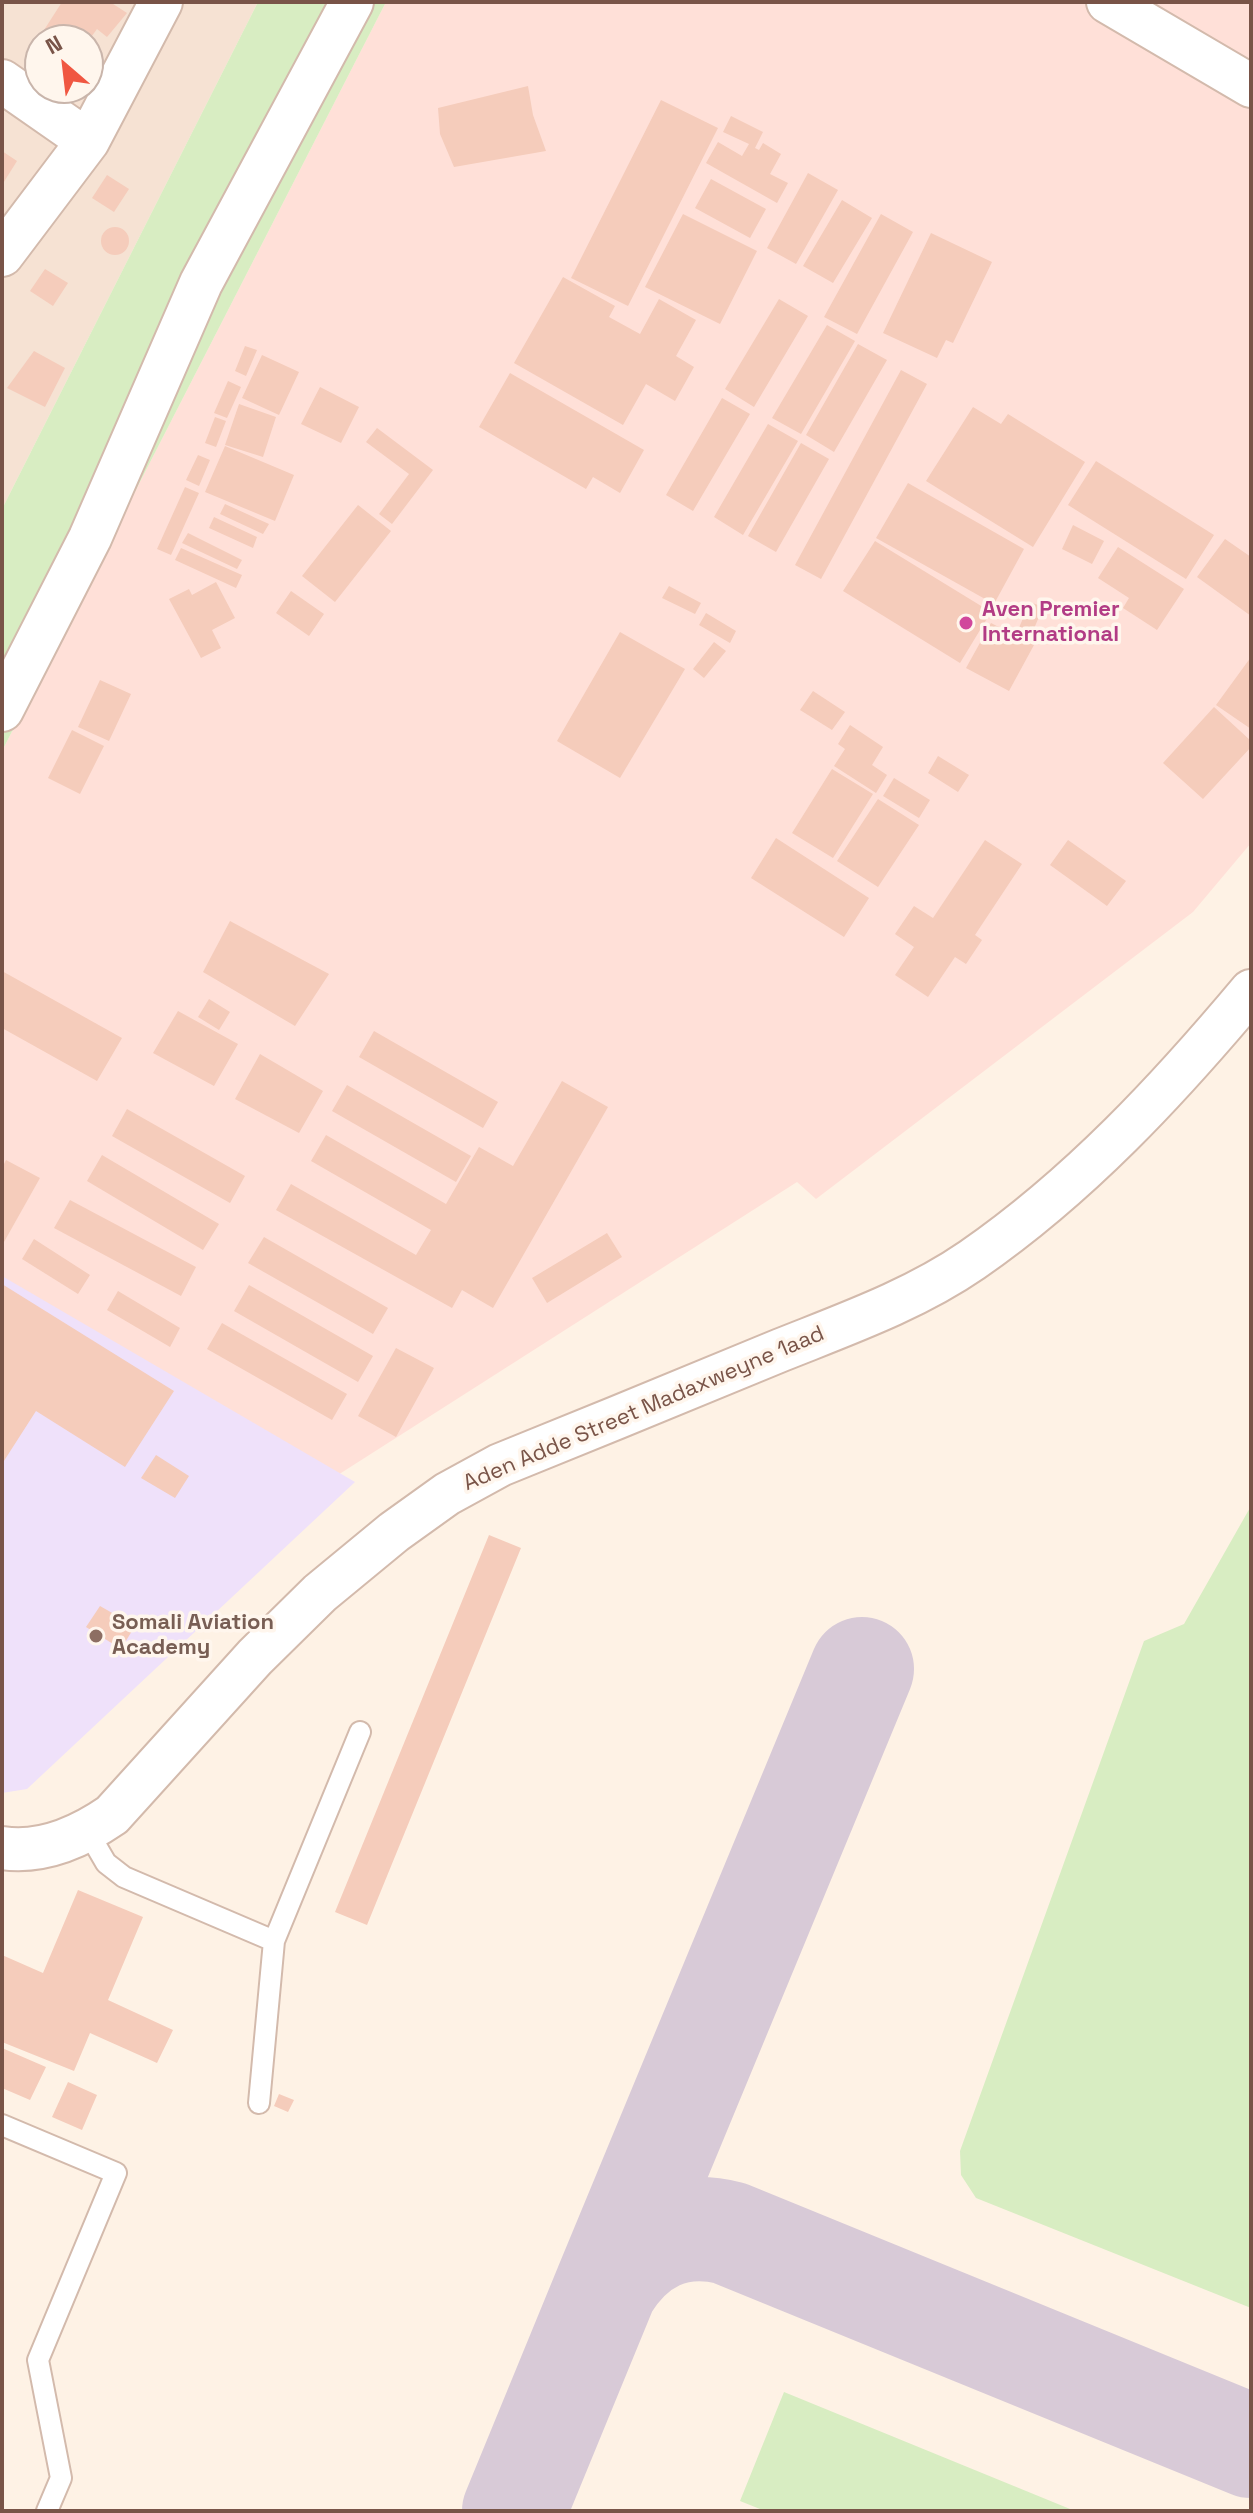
<!DOCTYPE html>
<style>
body{margin:0}
#map{position:relative;width:1253px;height:2513px;overflow:hidden;background:#fef2e5;font-family:"Space Grotesk",sans-serif}
canvas{display:block}
.frame{position:absolute;inset:0;border:4px solid #795448;pointer-events:none}
.north{position:absolute;left:24px;top:24px;width:80px;height:80px;box-sizing:border-box;background:#fff6ed;border:2px solid #c9b5ab;border-radius:50%;rotate:332deg;font-size:22px;font-weight:700;line-height:32px;text-align:center;color:#795448}
.north::after{content:'';display:block;margin:auto;width:28px;height:36px;background:#f05742;clip-path:polygon(50% 0,100% 100%,50% 72%,0 100%)}
</style>
<div id="map">
<canvas width="1253" height="2513"></canvas>
<div class="frame"></div>
<div class="north">N</div>
</div>
<script>
const ctx = document.querySelector('canvas').getContext('2d');
ctx.lineJoin = 'round';
function paint(path, color) { ctx.fillStyle = color; ctx.fill(path, 'evenodd'); }
function strokePath(path, color, width, dash) { ctx.strokeStyle = color; ctx.lineWidth = width; ctx.lineCap = dash ? 'butt' : 'round'; ctx.setLineDash(dash || []); ctx.stroke(path); }
function drawText(font, color, halo, rows, align = 'center') {
  ctx.font = font + ' "Space Grotesk",sans-serif'; ctx.lineWidth = 7; ctx.setLineDash([]); ctx.textBaseline = 'middle'; ctx.strokeStyle = halo; ctx.fillStyle = color; for (const [text, x, y, turn = 0] of rows) {
    ctx.save(); ctx.translate(x, y); ctx.rotate((+turn || 0) * Math.PI / 180); ctx.textAlign = isNaN(turn) ? turn : align; if (halo) ctx.strokeText(text, 0, 0); ctx.fillText(text, 0, 0); ctx.restore();
  }
}
const residential = new Path2D(`
 M2,2H258L2,509ZM40,40H88V88H40Z`);
const commercial = new Path2D(`
 M386,2H1251V843L1193,912L816,1199L797,1182L330,1480L2,1788V751Z`);
const education = new Path2D(`
 M2,1276L355,1482L27,1789L2,1793Z`);
const green = new Path2D(`
 M258,2H386L2,751V509Z
 M1251,1506V2308L976,2198L961,2175L960,2151L1144,1641L1184,1624Z
 M784,2392L1075,2511H765L740,2501Z`);
const taxiway = new Path2D(`
 M606,2287L862,1669
 M514,2511L606,2287C634,2241 676,2220 729,2233L1251,2446`);
const building = new Path2D(`
 M62,2H110L127,13L107,37L97,29L89,40H40V58L30,52Z
 M528,86L533,115L546,151L454,167L440,134L438,108Z
 M661,100L718,128L628,306L571,278Z
 M731,116L763,132L755,148L759,150L763,143L781,154L770,174L788,183L777,203L706,163L718,142L742,156L749,144L723,132Z
 M2,151L17,161L2,185Z
 M808,173L838,190L796,264L767,248Z
 M107,175L129,189L114,212L92,198Z
 M711,179L766,209L750,238L695,208Z
 M842,200L872,218L833,283L803,266Z
 M683,214L757,251L720,324L645,287Z
 M881,214L913,232L857,334L824,317Z
 M101 241a14 14 0 1 1 28 0a14 14 0 1 1-28 0Z
 M931,233L992,262L953,343L946,340L937,358L883,333Z
 M45,269L68,283L53,306L30,291Z
 M563,277L615,306L609,317L640,334L659,299L696,320L676,356L694,367L675,401L646,384L623,425L514,363Z
 M779,299L808,316L754,407L725,389Z
 M827,325L855,341L801,434L772,418Z
 M858,344L887,360L834,452L806,435Z
 M245,346L257,350L246,376L235,371Z
 M34,351L65,368L45,407L7,388Z
 M262,355L299,372L279,415L242,398Z
 M901,370L927,384L821,579L795,565Z
 M510,373L644,450L620,493L593,477L586,489L479,427Z
 M228,381L241,387L227,418L214,413Z
 M320,387L359,407L341,443L301,424Z
 M722,398L750,414L693,511L666,495Z
 M239,404L276,417L263,457L225,445Z
 M973,407L1001,424L1008,414L1085,462L1033,547L926,481Z
 M215,417L226,421L216,447L205,443Z
 M768,424L798,441L743,535L714,517Z
 M377,428L433,470L392,524L379,514L409,474L366,442Z
 M801,443L829,459L776,552L748,536Z
 M225,446L294,475L275,521L205,492Z
 M198,455L210,460L199,486L186,480Z
 M1096,461L1214,535L1186,579L1068,505Z
 M908,483L1024,549L994,604L876,538Z
 M185,487L199,493L171,555L157,549Z
 M225,504L269,524L263,534L220,514Z
 M358,505L391,531L335,602L302,576Z
 M214,517L257,537L253,548L209,528Z
 M1073,525L1104,541L1092,564L1062,549Z
 M188,533L242,560L237,569L182,543Z
 M1225,539L1251,557V616L1197,577Z
 M875,541L991,612L960,663L843,591Z
 M1118,547L1184,589L1157,630L1123,608L1129,598L1098,578Z
 M181,548L242,575L236,588L175,560Z
 M216,582L235,618L212,630L221,648L201,658L169,599L189,589L192,595Z
 M669,586L701,603L695,614L662,598Z
 M291,591L324,614L309,636L276,613Z
 M1030,602L1043,607L1031,636L1018,630Z
 M706,613L736,631L730,643L699,625Z
 M991,623L1034,645L1009,691L966,668Z
 M620,632L685,669L620,778L557,741Z
 M714,642L726,651L704,678L693,669Z
 M1251,657V729L1216,705Z
 M100,680L131,694L109,741L78,727Z
 M813,691L845,712L832,730L800,710Z
 M1214,707L1251,741V747L1203,799L1163,763Z
 M850,725L883,747L872,765L887,775L876,793L834,766L845,749L838,744Z
 M72,730L104,746L80,794L48,778Z
 M938,756L969,775L958,792L928,773Z
 M832,769L873,794L833,858L792,833Z
 M894,778L930,800L919,818L883,796Z
 M878,799L919,825L878,887L837,861Z
 M776,838L869,898L844,937L751,878Z
 M985,840L1022,864L975,935L982,940L966,964L955,957L928,997L895,975L914,947L895,934L914,906L933,918Z
 M1068,840L1126,881L1107,906L1050,865Z
 M230,921L329,974L295,1026L203,972Z
 M2,971L122,1038L97,1081L2,1028Z
 M209,999L230,1012L219,1030L198,1017Z
 M178,1011L238,1044L214,1086L153,1053Z
 M374,1031L498,1102L483,1128L359,1057Z
 M260,1054L323,1091L299,1133L235,1099Z
 M562,1081L608,1107L493,1308L462,1290L452,1308L276,1210L291,1184L416,1255L431,1230L311,1161L326,1135L446,1204L479,1147L513,1166Z
 M347,1085L471,1156L456,1182L332,1111Z
 M127,1109L245,1176L230,1203L112,1136Z
 M102,1155L219,1224L203,1250L87,1181Z
 M6,1160L40,1178L4,1242L2,1241V1168Z
 M70,1200L196,1267L181,1296L54,1228Z
 M607,1233L622,1257L547,1303L532,1278Z
 M264,1237L388,1308L373,1334L248,1263Z
 M34,1239L90,1275L78,1294L22,1259Z
 M2,1284L174,1391L125,1467L36,1411L2,1464Z
 M249,1285L373,1356L358,1382L234,1311Z
 M118,1291L180,1328L170,1347L107,1310Z
 M222,1323L347,1394L332,1420L207,1349Z
 M396,1348L434,1368L396,1437L358,1416Z
 M156,1455L189,1476L175,1498L141,1478Z
 M489,1535L521,1548L367,1925L335,1912Z
 M100,1606L135,1626L121,1649L86,1627Z
 M78,1890L143,1917L108,2000L173,2030L157,2063L90,2033L74,2071L2,2042V1955L43,1973Z
 M2,2048L46,2067L30,2100L2,2088Z
 M68,2082L97,2095L82,2130L52,2117Z
 M279,2094L294,2100L288,2112L274,2106Z`);
const service = new Path2D(`
 M88,1832L106,1863L124,1877L274,1941
 M259,2103L274,1941L360,1732
 M2,2125L116,2173L38,2360L61,2478L47,2511`);
const minor = new Path2D(`
 M1108,2L1251,86
 M2,81L88,141
 M2,255L88,141L161,2
 M2,710L90,538L201,283L352,2
 M2,1848C42,1854 80,1837 112,1815L255,1657L320,1593L394,1532L447,1494L500,1465C594,1427 687,1389 781,1350C846,1324 914,1300 972,1260C1079,1186 1168,1090 1251,991`);
const markers = [
 [966,623,8,"#d1479c"],
 [96,1636,8,"#8d6e63"]
];
const hotelNames = [
 ["Aven Premier",982,610],
 ["International",982,635]
];
const streetNames = [
 ["Aden Adde Street Madaxweyne 1aad",644,1409,-23]
];
const educationNames = [
 ["Somali Aviation",112,1623],
 ["Academy",112,1648]
];
paint(residential, '#f6e2d3');
paint(commercial, '#ffe0d8');
paint(education, '#efe1fa');
paint(green, '#d8edc2');
strokePath(taxiway, '#d8cad7', 104);
paint(building, '#f5ccbb');
strokePath(service, '#d3baac', 24);
strokePath(minor, '#d3baac', 46);
strokePath(service, '#fff', 20);
strokePath(minor, '#fff', 42);
for (const [x, y, r, color] of markers) { const dot = new Path2D(); dot.arc(x, y, r, 0, 2 * Math.PI); ctx.fillStyle = color; ctx.fill(dot); strokePath(dot, '#fff6ed', 3); }
drawText('bold 22px', '#b23c85', '#fff6ed', hotelNames, 'left');
drawText('22px', '#795448', '#fff6ed', streetNames);
drawText('bold 22px', '#785e54', '#fff6ed', educationNames, 'left');
</script>
